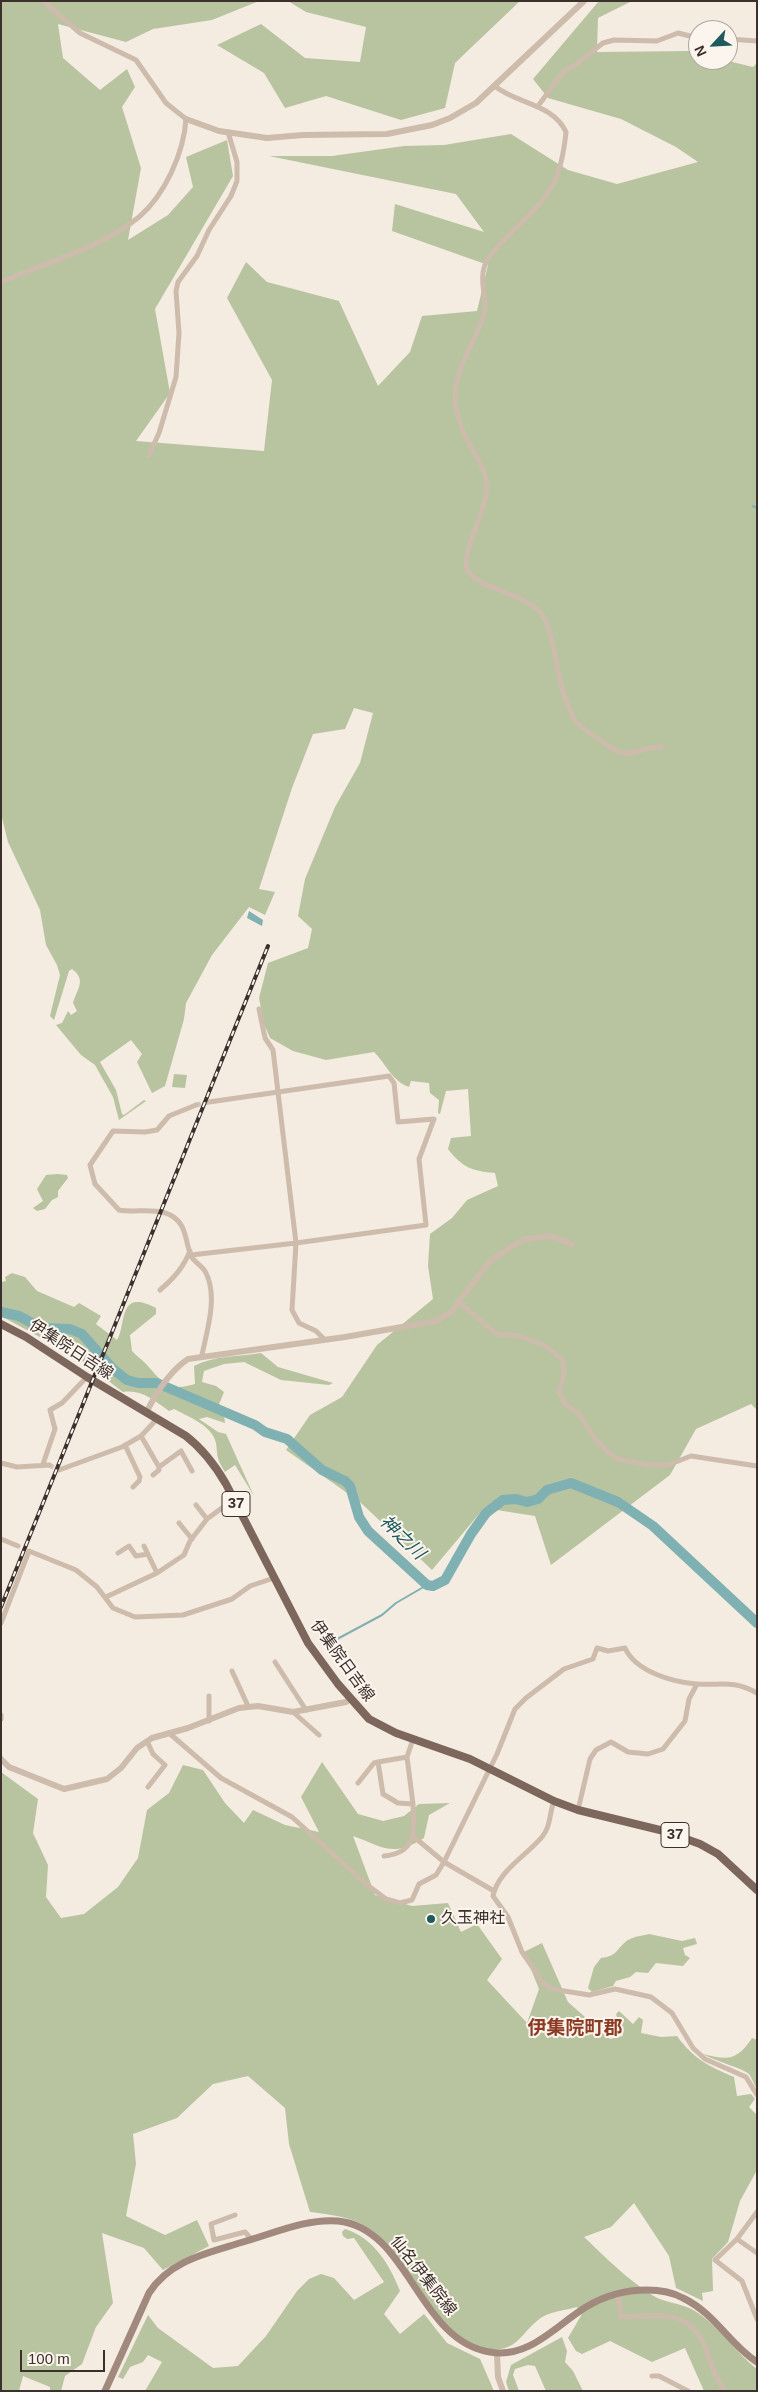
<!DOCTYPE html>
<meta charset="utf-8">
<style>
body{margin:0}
#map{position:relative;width:758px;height:2392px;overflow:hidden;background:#f4ebe1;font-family:Helvetica,sans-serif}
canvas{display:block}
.frame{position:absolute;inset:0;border:2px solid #3b302b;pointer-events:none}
.north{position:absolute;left:688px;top:20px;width:50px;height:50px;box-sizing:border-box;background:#fbf5ee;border:1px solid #aea6a0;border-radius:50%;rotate:245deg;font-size:14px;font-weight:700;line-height:20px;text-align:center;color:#3b302b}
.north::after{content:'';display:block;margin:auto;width:18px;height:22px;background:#1f5a5e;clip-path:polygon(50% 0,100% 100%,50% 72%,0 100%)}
.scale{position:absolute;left:20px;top:2350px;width:85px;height:22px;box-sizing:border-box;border:2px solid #3b302b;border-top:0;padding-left:6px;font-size:15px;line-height:18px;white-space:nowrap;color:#3b302b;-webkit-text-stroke:4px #fbf5ee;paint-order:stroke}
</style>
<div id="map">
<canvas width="758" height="2392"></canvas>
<div class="frame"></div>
<div class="north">N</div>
<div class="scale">100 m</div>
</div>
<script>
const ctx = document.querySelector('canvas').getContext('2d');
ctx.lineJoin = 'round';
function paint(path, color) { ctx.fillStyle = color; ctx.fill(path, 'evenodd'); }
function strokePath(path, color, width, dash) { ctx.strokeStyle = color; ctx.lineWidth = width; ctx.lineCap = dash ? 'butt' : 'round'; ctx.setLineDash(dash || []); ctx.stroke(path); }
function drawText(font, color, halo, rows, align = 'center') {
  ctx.font = font + ' Helvetica,"Noto Sans JP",sans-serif'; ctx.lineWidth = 4; ctx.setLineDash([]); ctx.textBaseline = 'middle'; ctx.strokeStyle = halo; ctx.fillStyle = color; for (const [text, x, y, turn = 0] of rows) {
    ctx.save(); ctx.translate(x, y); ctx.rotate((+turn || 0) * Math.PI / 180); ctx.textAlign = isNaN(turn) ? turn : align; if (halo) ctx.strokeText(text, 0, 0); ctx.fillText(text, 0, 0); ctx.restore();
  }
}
const green = new Path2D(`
 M1,1H259L212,20L153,29L126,42L58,24L63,58L100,90L127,69L135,87L122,107L141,168L128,240L168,215L193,187L186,157L227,140L233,176L155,309L170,393L136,441L264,451L272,380L227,298L246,262L267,282L339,301L378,386L410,352L422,316L477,311L488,265L392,231L395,204L484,232L456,194L269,156H332L404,146L444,145L511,134L568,170L617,184L698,162L676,147L621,119L548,98L533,79L599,1H632L598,18L597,52L689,51L698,54V60H724L753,67L757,63V1410L751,1404L696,1429L670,1475L551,1565L535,1516L484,1508L432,1570L360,1502L286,1450L310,1415L342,1397L377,1345L433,1299L428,1266L430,1234L452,1218L467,1200L498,1186L495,1173C472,1171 463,1168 448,1149L451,1138L471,1136L468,1089L446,1091L440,1114L438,1113L439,1100L430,1093L429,1083L411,1081L409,1087C392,1081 387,1065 374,1052L326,1060L293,1051L270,1038L264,1024L259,998L268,963L308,948L312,929L298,916L305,879L335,807L360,763L373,713L354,708L345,729L313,734L292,788L259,889L275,892L265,915L249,907L212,955L186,1003L184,1019L165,1086L152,1093L137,1062L142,1054L131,1040L100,1062L116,1090L122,1114L124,1115L144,1100L146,1101L119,1120L113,1097L95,1065L81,1055L56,1025L62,1023L68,1011L71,1015L77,1011L73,1003C77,989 87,980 72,969L69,971L54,1020L50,1016L60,975L57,965L46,945L40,910L8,842L1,814Z
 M288,1H520L455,63L445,108L401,120L326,96L285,108L264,73L217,45L261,24L305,58L360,62L366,27L306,12Z
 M174,1074L187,1075L185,1088L172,1087Z
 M58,1174L67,1175L68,1178L58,1191V1197L52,1200L45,1209L37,1211L33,1208L43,1201L37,1189L46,1175Z
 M12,1273L25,1277L37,1291L74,1307L79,1303L101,1316L96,1324L117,1340C127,1324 117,1288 156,1308V1314L130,1335L132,1351C136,1356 143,1360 147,1365C163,1383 167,1392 195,1384L194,1366C215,1355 238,1357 261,1353L278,1367L333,1383L329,1385L281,1380L244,1362L224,1364L204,1371L202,1382L216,1386L224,1392L216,1412L224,1415L225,1423L207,1417L199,1419L218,1432L226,1434L254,1496L235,1465L225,1472C216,1457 218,1458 216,1443C213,1426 187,1416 174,1409L169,1411C155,1401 142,1389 123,1392L82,1361L75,1347L54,1337L49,1342L1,1316V1282L6,1281L5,1277Z
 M322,1762L358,1814L383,1821L404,1816L419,1804L450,1803L429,1815L424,1838C392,1858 384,1847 353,1836L375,1895L412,1906L448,1903L461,1932L477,1924L502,1959L487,1980L527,2023L539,1989L524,1952L542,1943L568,2002L610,2039L623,2036L616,2014L619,2011L633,2024L639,2017L643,2020L641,2033L661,2037L677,2036C694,2059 708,2066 734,2077L737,2096L751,2094L755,2099L749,2107L757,2115V2170L740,2201L728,2242L712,2259L713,2291L702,2293L703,2301L676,2288L669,2256L634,2203L611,2227L584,2237C605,2257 627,2279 652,2295C664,2303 682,2303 695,2311C719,2326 735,2352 757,2369V2391H704L685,2348L652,2362L610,2341L582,2354L576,2351L568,2338L582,2314L577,2307C567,2310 554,2311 544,2316C524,2327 519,2352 492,2349C438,2345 413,2263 374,2232C355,2217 333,2215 310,2212L289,2144L285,2108L248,2076L213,2084L177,2118L133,2134L136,2164L126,2216L165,2235L197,2220L209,2246L163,2270L144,2248L102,2233L113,2303L96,2327L82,2364L65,2376L61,2391H50V2387L23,2376L19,2391H1V1772L38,1799L33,1833L48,1865L46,1897L61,1918L84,1914L118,1887L138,1858L147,1810L169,1793L183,1765L203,1770L225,1803L244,1823L253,1810L285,1825L319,1832L301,1797Z
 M649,1934L682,1941L695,1938L697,1944L683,1948L685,1955L690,1958L683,1966L656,1963L648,1973L636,1972L630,1977L616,1981L613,1986L592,1992L588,1988L594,1967L601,1958C619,1956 616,1948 628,1940C635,1936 642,1936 649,1934Z
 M752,2038L757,2040V2089C754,2085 752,2078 749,2074C744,2069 713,2060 703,2054C728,2060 737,2061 752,2038Z
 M345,2229C373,2237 390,2265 400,2291L384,2314L400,2334L424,2314L447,2343L480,2359L494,2391H145L162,2362L148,2355L143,2362L130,2367L123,2379L118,2377L148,2315L158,2328L213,2368L238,2366L266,2336L297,2291L309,2279L321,2274L334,2278L354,2300L384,2282L354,2238L347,2239L343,2236L342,2232Z
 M562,2337L567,2351L565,2362L573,2371L583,2391H546L535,2366L528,2365L515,2369L513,2375L519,2391H509L506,2382L511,2365Z`);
const water = new Path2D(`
 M249,911L263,920L262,926L247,918Z`);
const stream = new Path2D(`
 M753,506L757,508
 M326,1645L382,1615L396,1603L427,1585`);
const river = new Path2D(`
 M1,1312L19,1316L41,1328L70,1329L82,1334L114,1370L127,1380L138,1383H157L255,1425L265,1432L287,1439L322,1470L345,1481L350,1486L359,1517L368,1531L427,1585L433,1586L445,1580L471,1534L486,1513L503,1500L516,1499L527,1502L538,1499L547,1490L571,1483L618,1502L653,1526L757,1623`);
const minorTunnel = new Path2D(`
 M196,1105L209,1102
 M49,1465L59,1470`);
const minor = new Path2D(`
 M728,39L757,41
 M496,87C518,104 553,104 566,132C560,191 546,197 507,237C499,246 487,256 484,268C479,283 488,299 484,314C475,345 450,373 456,407C458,417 461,428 466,437C473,452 487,470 487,487C486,510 464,549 466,566C470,591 534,590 546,622C558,654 557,690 575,720C580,728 591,734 599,739C607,745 614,751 623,753C637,755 647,746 661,747
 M538,106L564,71L571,68L603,43L614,40L657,41L678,33L698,38
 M1,282C44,264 104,246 139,217C165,195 184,152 186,119L166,103L136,60L80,33L43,1
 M149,455L159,433L176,377L179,333L176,291L178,282L197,256L209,230L231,196L237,181V162L228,132
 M259,1009L265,1038L273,1050L296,1243L292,1310L299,1323L316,1331L324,1339
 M196,1105L169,1116L157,1130L145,1132L113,1131L90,1165L95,1184L119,1210C135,1213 157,1207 172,1216C187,1225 185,1241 191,1256C195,1263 203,1266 206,1273C218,1297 207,1330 202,1355
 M191,1255L296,1243L426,1225L419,1159L434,1119L398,1122L394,1083L389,1076L209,1102
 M160,1290C174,1278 183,1268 190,1251
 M460,1303L497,1334L519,1336L544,1345L563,1360L564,1374L559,1392L565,1404L579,1414L598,1443L617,1459L648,1465H668L691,1456L757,1466
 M141,1436L159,1467L181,1451L192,1471
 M125,1445L140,1477L139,1481L133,1487
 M1,1463L17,1467L49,1465
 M43,1464L55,1429L50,1410L62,1403L87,1377
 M59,1470L122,1447L141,1436L157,1419
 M153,1475L159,1470V1467
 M196,1505L207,1519
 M179,1523L192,1539
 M1,1539L18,1546
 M144,1546L157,1573
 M118,1553L129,1546L136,1556L148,1554
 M106,1597L157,1573L184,1555L190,1541L207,1519L234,1499
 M1,1623L29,1551L76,1570L97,1587L113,1608L135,1617L183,1615L232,1599L250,1586L274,1578
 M275,1662L306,1710
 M232,1671L248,1706
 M293,1712L319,1735
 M1,1715V1719
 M209,1721V1696
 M169,1733L221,1778L292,1817L366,1884L386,1899L400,1903L412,1900L419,1884L436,1875L444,1862L497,1754L515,1709L526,1698L564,1669L593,1659L597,1648L608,1651L625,1648C636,1672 673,1682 696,1684C720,1686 732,1679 757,1693
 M147,1741L153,1754L165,1765L148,1787
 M407,1757L413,1804L398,1803L383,1794L378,1762L407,1757L413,1739
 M358,1783L374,1763L378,1762
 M554,1801C549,1814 551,1826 542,1837C526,1856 498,1871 493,1896L508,1917L522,1952L544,1984L552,1989L589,1995L615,1989L651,1997L672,2013L693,2048L705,2059L746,2077L757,2095
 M578,1810L590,1759L596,1750L611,1742L628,1752L648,1754L663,1749L685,1721L689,1699L697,1684
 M413,1836L444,1862L494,1891
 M384,1856C417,1853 414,1831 413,1804
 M757,2212L737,2239L715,2260L742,2281L757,2319
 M235,2215L211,2224L214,2240L245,2232L252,2240
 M737,2239L757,2253
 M618,2293L621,2317C656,2316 690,2307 706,2349C711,2364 715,2378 725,2391
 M652,2376H659L688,2391`);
const tertiary = new Path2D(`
 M186,119L219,131L267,138L303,135L387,134L432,125L450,118L476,103L584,1
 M146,1413C156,1393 170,1371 188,1359L345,1337L436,1321L451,1312L490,1261L511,1247L525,1239L550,1236L572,1244
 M1,1759L9,1767L64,1789L107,1779L121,1768L137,1748L152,1738L188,1728L239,1708L258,1706L293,1712L346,1702L350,1699
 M497,2353L498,2377L503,2391`);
const secondary = new Path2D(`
 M105,2391L149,2293C170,2260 208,2253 243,2242C272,2234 307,2218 338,2221C409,2228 418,2341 490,2352C529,2359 555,2326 586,2307C604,2296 625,2290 647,2290C659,2290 672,2292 683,2298C716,2314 729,2344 757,2362`);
const primary = new Path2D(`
 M1,1324L26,1337L87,1377L186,1436C204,1450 215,1465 226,1484L308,1643L338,1684L369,1719L396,1733L470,1759L554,1801L578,1810L664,1831L700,1844L718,1854L757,1890`);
const rail = new Path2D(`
 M1,1607L268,946`);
const markers = [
 [431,1919,5,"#1f5a5e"]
];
const shields = [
 [236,1504,28],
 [675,1835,28]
];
const shieldNames = [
 ["37",236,1504],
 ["37",675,1835]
];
const streetNames = [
 ["伊集院日吉線",71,1350,33],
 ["伊集院日吉線",342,1661,54],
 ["仙名伊集院線",423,2276,52]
];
const poiNames = [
 ["久玉神社",441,1919]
];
const waterNames = [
 ["神之川",402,1538,44]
];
const quarterNames = [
 ["伊集院町郡",575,2029]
];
paint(green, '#b8c4a0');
paint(water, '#7fb0b2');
strokePath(stream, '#7fb0b2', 2);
strokePath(river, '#7fb0b2', 10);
strokePath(minorTunnel, '#cfc6bd', 5, [5, 2.5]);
strokePath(minor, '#cdbbac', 5);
strokePath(tertiary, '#cdbbac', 6);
strokePath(secondary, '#a18a7d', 7);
strokePath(primary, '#7d675c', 8);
strokePath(rail, '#3b302b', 4);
strokePath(rail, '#fbf5ee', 2, [5.5]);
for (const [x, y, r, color] of markers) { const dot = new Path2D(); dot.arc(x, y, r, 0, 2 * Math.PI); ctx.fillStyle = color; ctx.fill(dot); strokePath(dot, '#fbf5ee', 2); }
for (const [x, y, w] of shields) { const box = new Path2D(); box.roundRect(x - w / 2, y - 12.5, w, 25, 4); ctx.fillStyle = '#fbf5ee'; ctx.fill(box); strokePath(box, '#3b302b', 1); }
drawText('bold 15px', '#3b302b', null, shieldNames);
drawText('16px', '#3b302b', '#fbf5ee', streetNames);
drawText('16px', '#3b302b', '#fbf5ee', poiNames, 'left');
drawText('italic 18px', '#1f5a5e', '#fbf5ee', waterNames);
drawText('bold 19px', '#8c3b22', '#fbf5ee', quarterNames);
</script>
